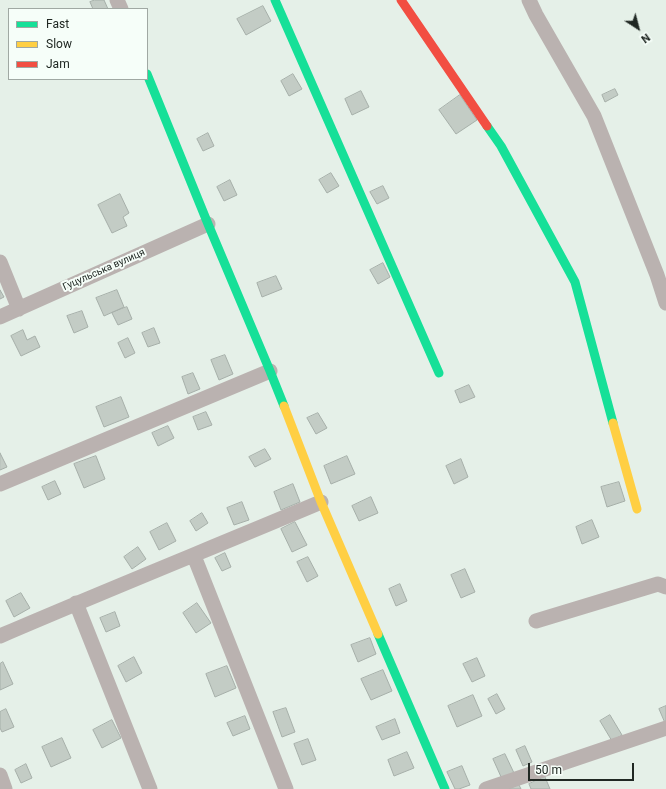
<!DOCTYPE html>
<meta charset="utf-8">
<style>
body{margin:0}
#map{position:relative;width:666px;height:789px;overflow:hidden;background:#e5f0e8;font-family:Roboto,sans-serif}
canvas{display:block}
.legend{position:absolute;left:8px;top:8px;width:140px;height:72px;box-sizing:border-box;background:#f6fef9;border:1px solid #a0a8a3;margin:0;padding:5px 7px;list-style:none;font-size:12px;color:#202823}
.legend li{display:flex;align-items:center;gap:8px;height:20px}
.legend b{width:20px;border:1px solid #a0a8a3}
.north{position:absolute;left:618px;top:8px;width:40px;height:40px;-webkit-text-stroke:3px #f6fef9;paint-order:stroke;rotate:144deg;font-size:11px;font-weight:700;line-height:16px;text-align:center;color:#202823}
.north::after{content:'';display:block;margin:auto;width:14px;height:18px;background:#202823;clip-path:polygon(50% 0,100% 100%,50% 72%,0 100%)}
.scale{position:absolute;left:528px;top:763px;width:106px;height:18px;box-sizing:border-box;border:2px solid #202823;border-top:0;padding-left:5px;font-size:12px;line-height:14px;white-space:nowrap;color:#202823;-webkit-text-stroke:3px #f6fef9;paint-order:stroke}
</style>
<div id="map">
<canvas width="666" height="789"></canvas>
<ul class="legend">
<li><b style="height:5px;background:#16e098"></b>Fast</li>
<li><b style="height:5px;background:#ffcf43"></b>Slow</li>
<li><b style="height:5px;background:#f24e42"></b>Jam</li>
</ul>
<div class="north">N</div>
<div class="scale">50 m</div>
</div>
<script>
const ctx = document.querySelector('canvas').getContext('2d');
ctx.lineJoin = 'round';
function paint(path, color) { ctx.fillStyle = color; ctx.fill(path, 'evenodd'); }
function strokePath(path, color, width, dash) { ctx.strokeStyle = color; ctx.lineWidth = width; ctx.lineCap = dash ? 'butt' : 'round'; ctx.setLineDash(dash || []); ctx.stroke(path); }
function drawText(font, color, halo, rows, align = 'center') {
  ctx.font = font + ' Roboto,sans-serif'; ctx.lineWidth = 4; ctx.setLineDash([]); ctx.textBaseline = 'middle'; ctx.strokeStyle = halo; ctx.fillStyle = color; for (const [text, x, y, turn = 0] of rows) {
    ctx.save(); ctx.translate(x, y); ctx.rotate((+turn || 0) * Math.PI / 180); ctx.textAlign = isNaN(turn) ? turn : align; if (halo) ctx.strokeText(text, 0, 0); ctx.fillText(text, 0, 0); ctx.restore();
  }
}
const building = new Path2D(`
 M95,0H104L108,9H93L90,2Z
 M263,6L271,21L246,35L237,19Z
 M293,74L302,89L289,96L281,81Z
 M615,89L618,95L605,102L602,95Z
 M361,91L369,107L352,115L345,99Z
 M460,95L477,120L456,134L439,110Z
 M208,133L214,146L203,151L197,139Z
 M331,173L339,186L327,193L319,180Z
 M230,180L237,195L224,201L217,187Z
 M383,186L389,198L377,204L370,192Z
 M120,194L129,213L123,217L127,226L112,233L98,205Z
 M383,263L390,277L378,284L370,270Z
 M276,276L282,289L262,297L257,283Z
 M0,290L4,297L0,299Z
 M117,290L124,307L104,316L96,298Z
 M127,307L132,319L118,325L112,313Z
 M82,311L88,327L74,333L67,316Z
 M154,328L160,343L148,347L142,333Z
 M23,330L27,340L35,336L40,347L21,356L11,336Z
 M128,338L135,353L125,358L118,343Z
 M225,355L233,374L219,380L211,360Z
 M193,373L200,389L188,394L182,377Z
 M469,385L475,397L460,403L455,391Z
 M121,397L129,417L104,427L96,407Z
 M206,412L212,425L198,430L193,417Z
 M318,413L327,428L316,434L307,418Z
 M168,426L174,438L158,446L152,433Z
 M265,449L271,459L255,467L249,457Z
 M0,453L7,467L0,470Z
 M96,456L105,479L84,488L74,464Z
 M347,456L355,474L331,484L324,466Z
 M461,459L468,477L454,484L446,466Z
 M55,481L61,494L48,500L42,487Z
 M619,482L625,501L607,507L601,487Z
 M293,484L300,502L281,510L274,492Z
 M371,497L378,513L359,521L352,506Z
 M242,502L249,520L234,525L227,508Z
 M202,513L208,523L196,531L190,521Z
 M592,520L599,537L582,544L576,527Z
 M295,522L307,545L292,552L281,529Z
 M167,523L176,541L159,550L150,532Z
 M138,547L146,559L132,569L124,557Z
 M225,553L231,567L222,571L215,558Z
 M308,557L318,576L307,582L297,562Z
 M465,569L475,592L461,598L451,575Z
 M400,584L407,601L396,606L389,589Z
 M21,593L30,608L14,617L6,601Z
 M197,603L211,623L196,633L183,613Z
 M115,612L120,626L106,632L100,618Z
 M370,638L376,654L358,662L351,645Z
 M134,657L142,673L126,682L118,666Z
 M477,658L485,676L472,682L463,664Z
 M3,662L13,684L0,690V664Z
 M227,666L236,688L215,697L206,674Z
 M383,670L392,691L371,700L361,679Z
 M497,694L505,709L496,714L488,699Z
 M473,695L482,716L457,727L448,706Z
 M666,706V722L665,723L659,709Z
 M286,708L295,732L282,737L273,712Z
 M6,709L14,727L2,732L0,728V712Z
 M610,715L622,735L612,741L600,721Z
 M245,716L250,729L233,736L227,723Z
 M395,719L400,733L382,740L376,727Z
 M112,720L121,738L102,748L93,730Z
 M62,738L71,758L51,767L42,747Z
 M308,739L316,760L302,765L294,744Z
 M525,746L532,762L523,766L516,750Z
 M407,752L414,768L394,776L388,760Z
 M505,754L514,773L502,779L493,759Z
 M26,764L32,778L21,783L15,770Z
 M462,766L470,785L459,789H455L447,772Z
 M545,777L550,789H531L529,784Z
 M519,785L521,789H509Z`);
const street = new Path2D(`
 M117,0L121,9
 M529,0L536,15L594,116L657,275L666,303
 M0,262L19,309
 M0,317L208,224
 M0,484L270,371
 M194,556L286,789
 M76,603L150,789
 M536,621L658,584L666,587
 M0,636C107,590 214,547 321,502
 M0,775L5,789
 M486,789L666,728`);
const fast = new Path2D(`
 M275,0L439,373
 M147,74L208,224L270,371L284,406
 M487,126L501,146L575,282L613,423
 M378,634L445,789`);
const slow = new Path2D(`
 M284,406L321,502L378,634
 M613,423L637,509`);
const jam = new Path2D(`
 M401,0L487,126`);
const streetNames = [
 ["Гуцульська вулиця",104,270,-24]
];
paint(building, '#c3ccc5');
strokePath(building, '#a6afa9', 1);
strokePath(street, '#bab2b0', 15);
strokePath(fast, '#16e098', 9);
strokePath(slow, '#ffcf43', 9);
strokePath(jam, '#f24e42', 9);
drawText('10px', '#202823', '#f6fef9', streetNames);
</script>
